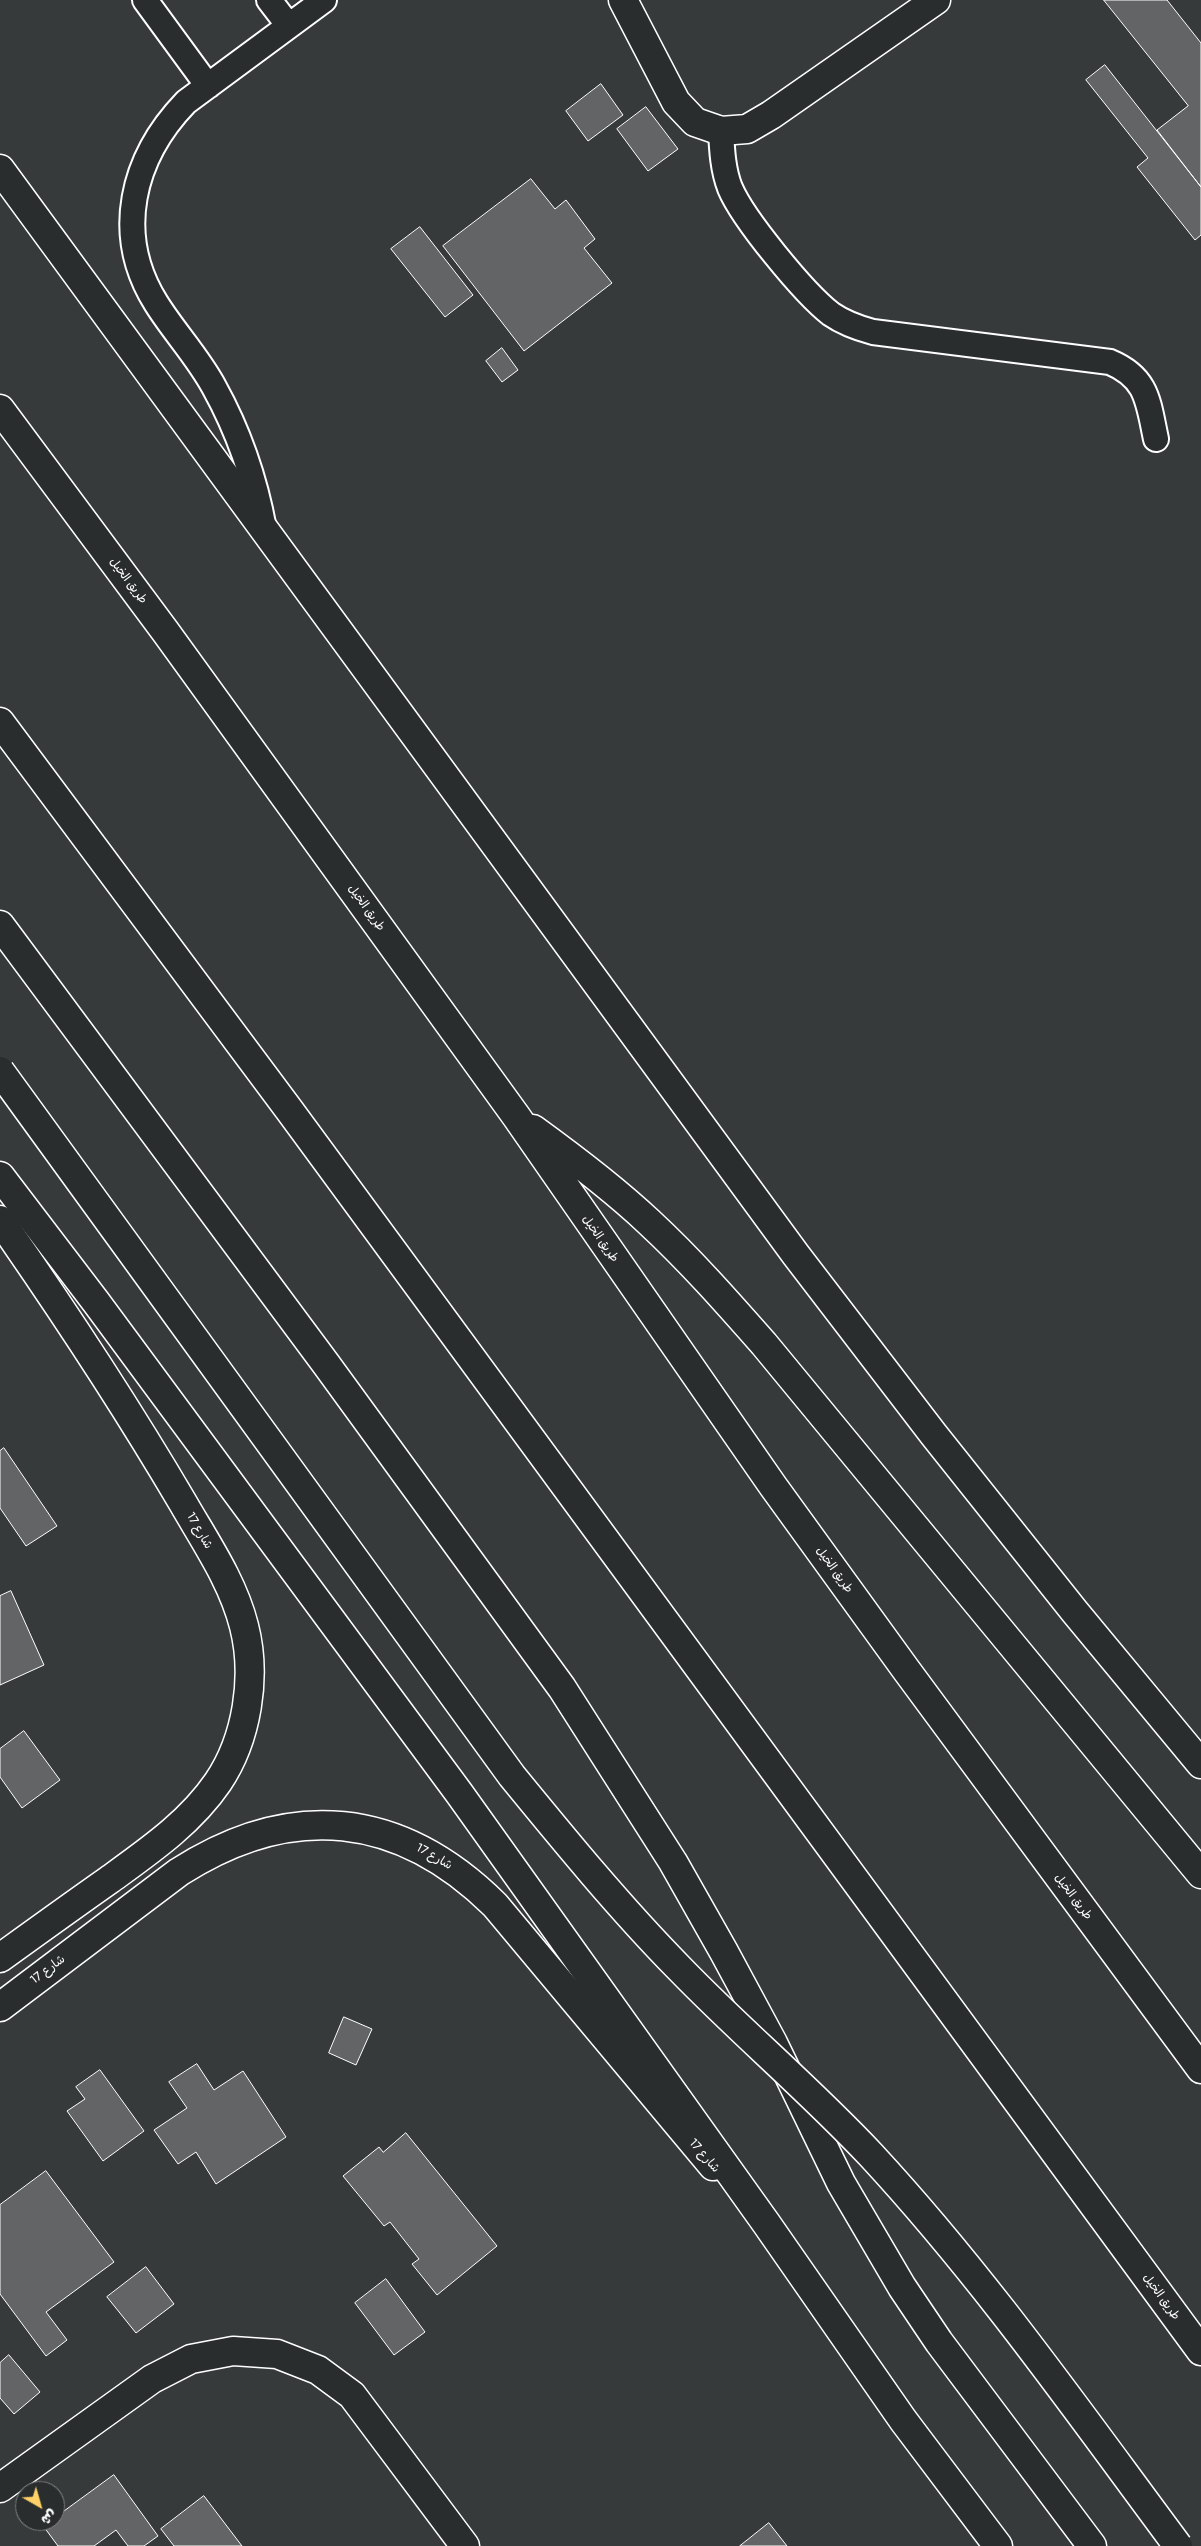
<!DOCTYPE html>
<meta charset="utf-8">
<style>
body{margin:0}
#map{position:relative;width:1201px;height:2546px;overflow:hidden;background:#373a3b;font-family:Pangolin,"Playpen Sans Arabic",sans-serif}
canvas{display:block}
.north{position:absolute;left:15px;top:2481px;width:50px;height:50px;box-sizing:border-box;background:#2a2d2e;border:1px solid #7f8182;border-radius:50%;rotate:142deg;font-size:14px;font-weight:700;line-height:20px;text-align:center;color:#fff}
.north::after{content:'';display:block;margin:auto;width:18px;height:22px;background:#ffd166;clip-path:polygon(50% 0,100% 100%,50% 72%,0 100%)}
</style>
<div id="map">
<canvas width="1201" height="2546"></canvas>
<div class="north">ش</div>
</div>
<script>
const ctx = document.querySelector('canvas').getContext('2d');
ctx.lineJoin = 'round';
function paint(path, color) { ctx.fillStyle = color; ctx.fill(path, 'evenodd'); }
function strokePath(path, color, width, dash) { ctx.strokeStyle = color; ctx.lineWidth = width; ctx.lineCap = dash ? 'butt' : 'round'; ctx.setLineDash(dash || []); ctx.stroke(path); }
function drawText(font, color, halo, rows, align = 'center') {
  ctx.font = font + ' Pangolin,"Playpen Sans Arabic",sans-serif'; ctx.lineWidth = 4; ctx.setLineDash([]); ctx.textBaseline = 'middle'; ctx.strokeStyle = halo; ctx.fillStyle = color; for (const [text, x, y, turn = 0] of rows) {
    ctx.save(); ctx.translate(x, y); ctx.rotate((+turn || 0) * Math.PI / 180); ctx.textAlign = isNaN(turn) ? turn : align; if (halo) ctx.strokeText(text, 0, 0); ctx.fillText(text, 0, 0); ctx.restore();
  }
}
const building = new Path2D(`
 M1104,0H1167L1201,43V187L1157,130L1188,106Z
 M1105,65L1201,187V235L1195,240L1137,167L1148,158L1086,80Z
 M601,84L623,115L588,141L566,111Z
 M646,107L678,149L648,171L617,129Z
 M531,179L555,209L566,200L595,239L584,248L612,283L524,351L443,246Z
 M420,227L473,295L445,317L391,249Z
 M502,348L518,370L502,382L486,361Z
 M4,1448L57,1526L26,1546L0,1508V1451Z
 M11,1591L44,1665L0,1685V1596Z
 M24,1731L60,1780L22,1808L0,1777V1749Z
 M344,2017L372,2029L356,2065L329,2053Z
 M197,2064L214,2090L243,2071L286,2137L216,2184L196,2152L178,2164L154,2130L187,2108L169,2082Z
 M100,2070L144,2131L103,2161L67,2111L85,2099L76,2087Z
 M406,2133L497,2246L437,2295L412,2264L419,2259L390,2222L384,2226L343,2176L379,2147L383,2152Z
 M46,2171L114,2262L46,2312L67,2340L46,2356L0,2294V2205Z
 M146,2267L174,2304L136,2333L107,2297Z
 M386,2279L425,2332L394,2355L355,2303Z
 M9,2355L40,2392L14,2414L0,2398V2363Z
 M114,2475L158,2536L144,2546H128L116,2530L94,2546H58L44,2527L55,2521V2518Z
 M204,2496L242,2546H174L161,2529Z
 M769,2523L787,2546H740Z`);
const lane = new Path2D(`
 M145,0L208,86
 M269,0L289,26
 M721,131C722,151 723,170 730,188C743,219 804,293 831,314C844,323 858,328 873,332L1110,362C1148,378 1148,402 1156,439
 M264,529C255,479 239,432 214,387C198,357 174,332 156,303C113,234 132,158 186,102L324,0`);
const street = new Path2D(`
 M623,0L676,102L695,122L721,131L747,129L771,115L936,0
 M0,2488L152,2379L191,2359L233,2351L277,2354L318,2370L352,2395L465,2546`);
const secondary = new Path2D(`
 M0,1220C64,1312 126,1406 183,1503C206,1543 233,1582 244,1626C257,1677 247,1739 218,1782C190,1823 149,1851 109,1880C72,1906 36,1932 0,1958
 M0,2007L179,1872C291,1800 400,1811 495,1905L713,2166`);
const highway = new Path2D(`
 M0,169L796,1255L934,1435L1075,1612L1201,1764
 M0,409L165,631L516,1116L773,1486L907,1671L1201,2069
 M0,722L290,1111L1201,2351
 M0,925L326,1364L562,1688L673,1862L724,1952L773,2043L841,2183L902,2287L939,2342L1092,2546
 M533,1129C573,1158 613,1188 649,1222C690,1260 727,1302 764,1344L1201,1874
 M0,1176L96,1302L459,1793L766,2223L903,2420L998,2546`);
const highwayBridge = new Path2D(`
 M0,1071L512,1776C566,1842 620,1908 680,1969C742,2033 810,2090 871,2155C984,2277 1079,2413 1178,2546`);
const streetNames = [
 ["طريق الخيل",128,581,53],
 ["طريق الخيل",366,908,54],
 ["طريق الخيل",600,1239,55],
 ["17 شارع",199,1531,60],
 ["طريق الخيل",834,1570,54],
 ["17 شارع",434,1857,30],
 ["طريق الخيل",1073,1897,53],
 ["17 شارع",48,1970,-37],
 ["17 شارع",704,2156,49],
 ["طريق الخيل",1161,2297,54]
];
paint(building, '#636465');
strokePath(building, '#fff', 1);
strokePath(lane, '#fff', 28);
strokePath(street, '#fff', 31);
strokePath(secondary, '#fff', 31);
strokePath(highway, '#fff', 31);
strokePath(lane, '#2a2d2e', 24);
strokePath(street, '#2a2d2e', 28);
strokePath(secondary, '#2a2d2e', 28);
strokePath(highway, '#2a2d2e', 28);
strokePath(highwayBridge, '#fff', 31, []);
strokePath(highwayBridge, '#2a2d2e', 28);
drawText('12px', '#fff', '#2a2d2e', streetNames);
</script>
